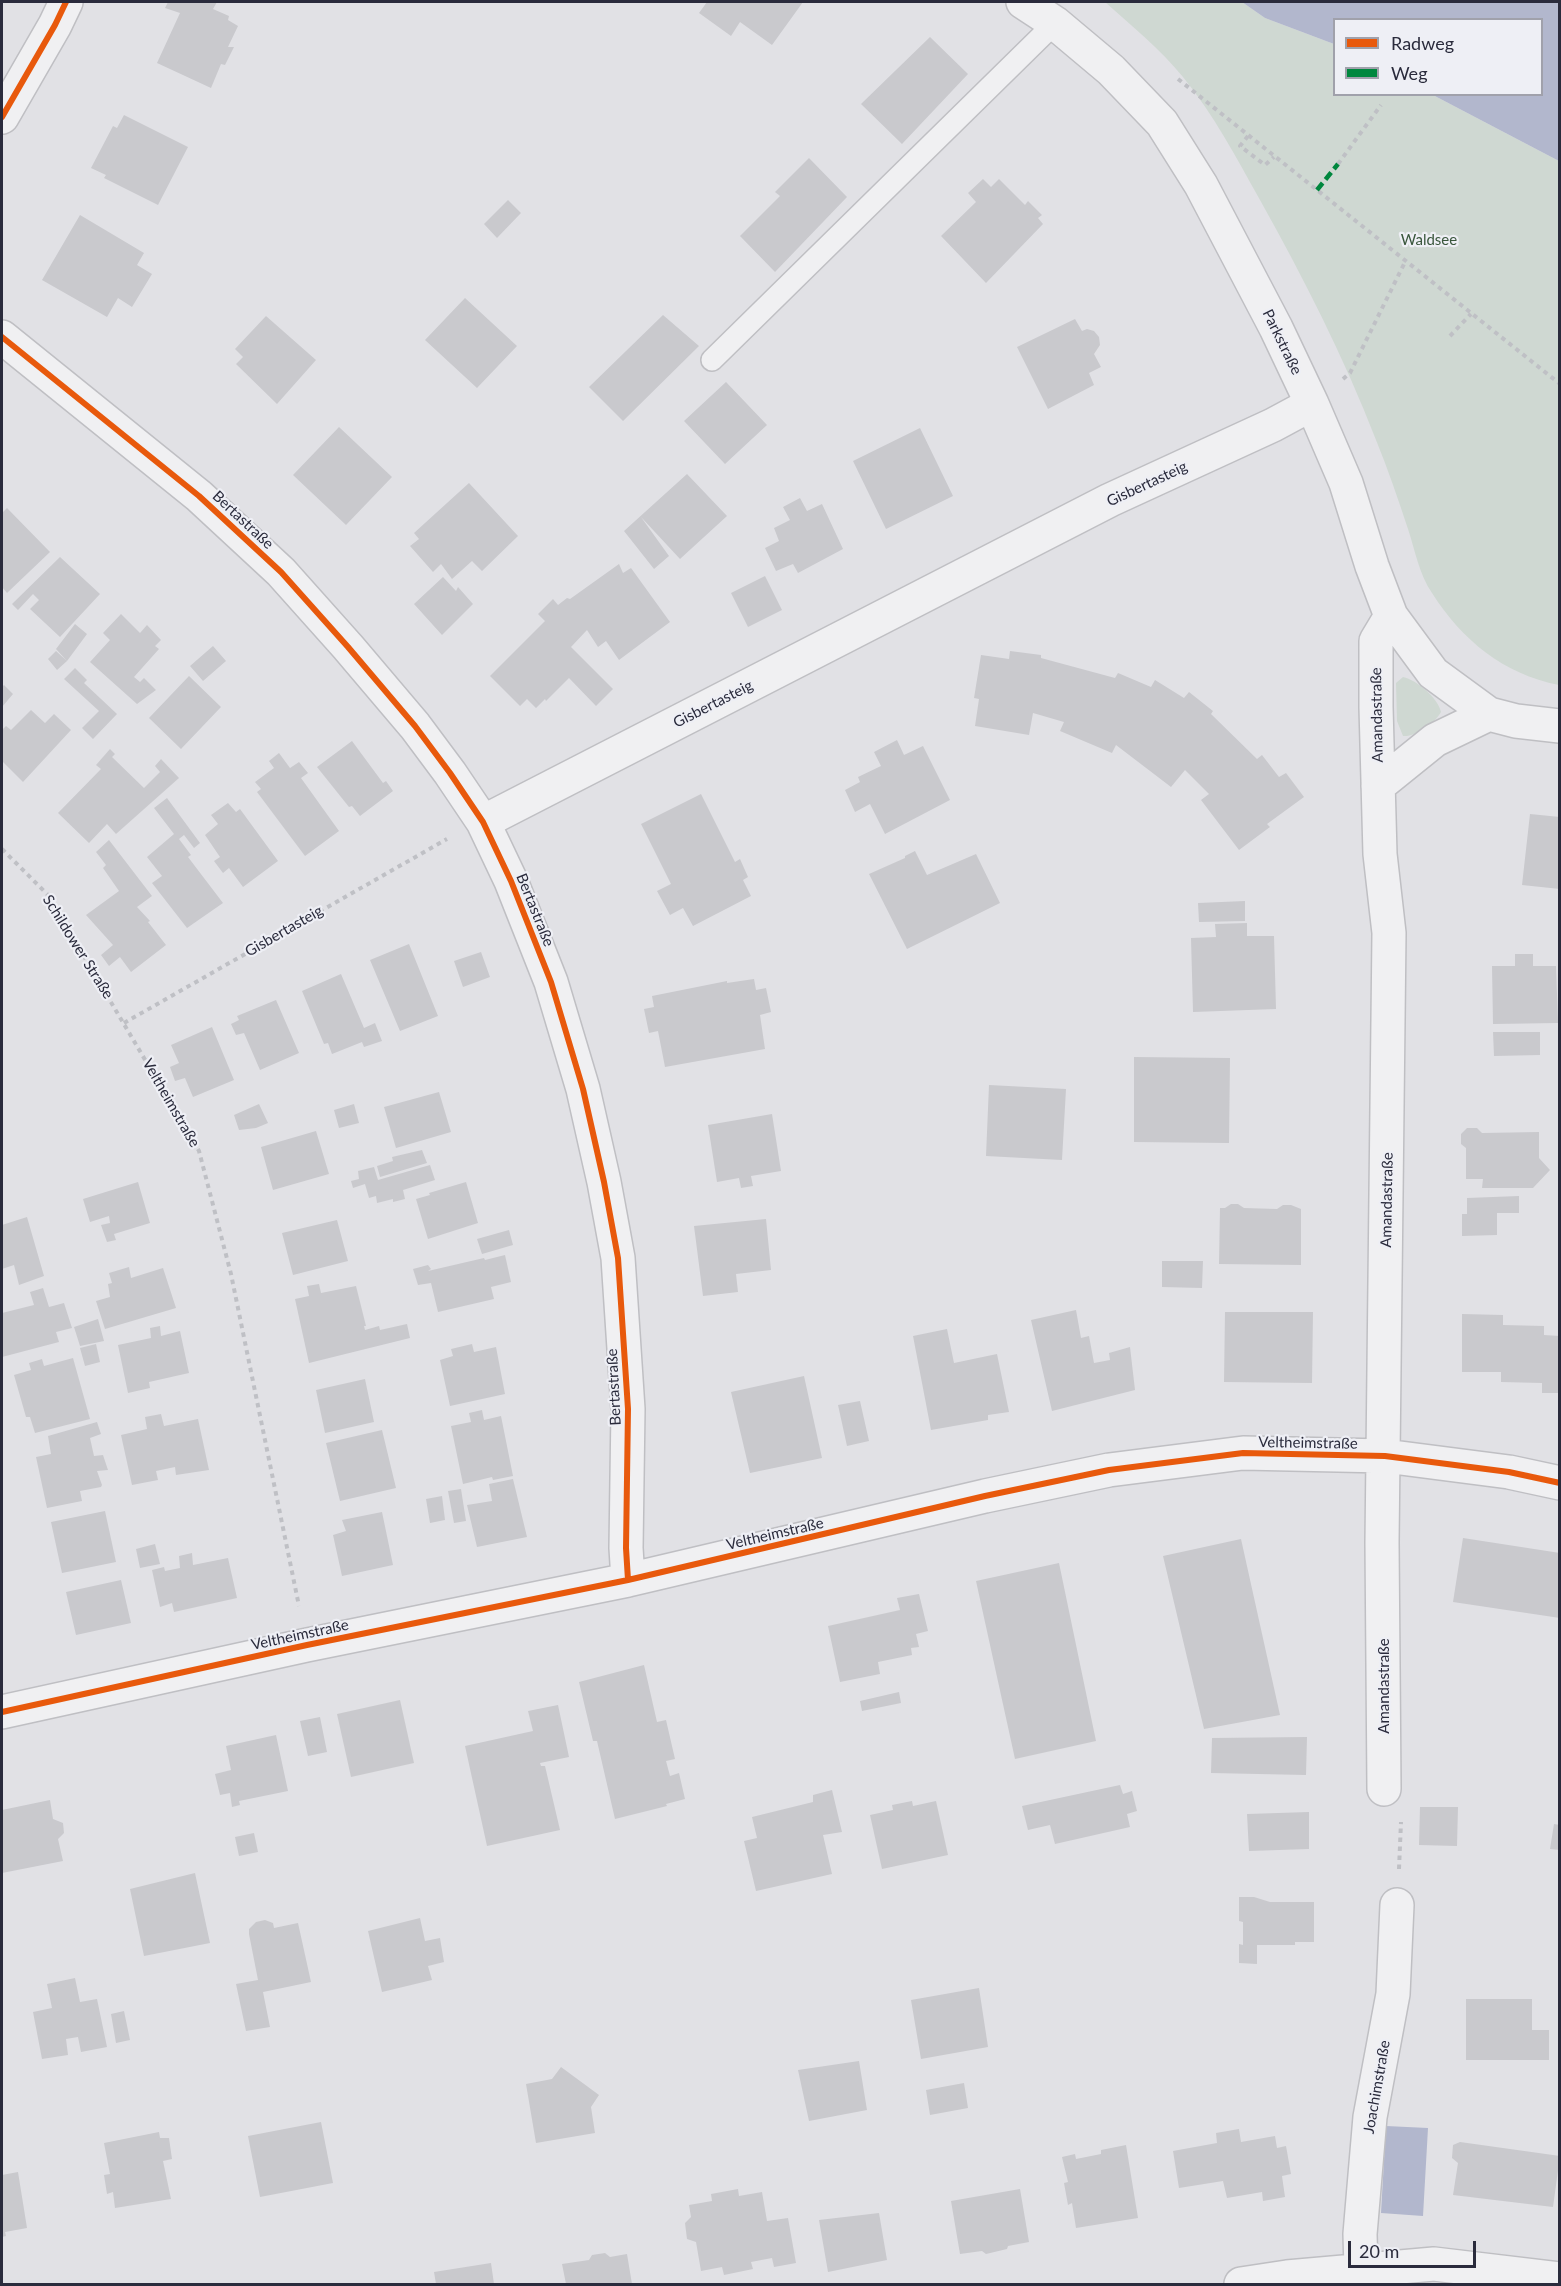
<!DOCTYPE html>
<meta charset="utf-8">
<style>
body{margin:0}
#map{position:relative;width:1561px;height:2286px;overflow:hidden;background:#e1e1e5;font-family:Lato,sans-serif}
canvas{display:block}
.frame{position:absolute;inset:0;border:3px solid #2a2b3c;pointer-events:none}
.legend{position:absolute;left:1333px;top:18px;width:210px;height:78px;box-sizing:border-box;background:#eeeff5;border:2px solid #a0a1ab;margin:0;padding:8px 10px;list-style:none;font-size:18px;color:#2a2b3c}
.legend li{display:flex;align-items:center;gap:12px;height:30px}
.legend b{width:30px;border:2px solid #a0a1ab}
.scale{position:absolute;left:1348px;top:2241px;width:128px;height:27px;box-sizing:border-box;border:3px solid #2a2b3c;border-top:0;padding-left:8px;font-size:18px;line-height:21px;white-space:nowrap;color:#2a2b3c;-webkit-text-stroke:4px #eeeff5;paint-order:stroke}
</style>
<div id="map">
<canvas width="1561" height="2286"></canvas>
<div class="frame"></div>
<ul class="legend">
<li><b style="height:8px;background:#e8590c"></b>Radweg</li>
<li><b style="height:8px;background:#00873e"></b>Weg</li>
</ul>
<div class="scale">20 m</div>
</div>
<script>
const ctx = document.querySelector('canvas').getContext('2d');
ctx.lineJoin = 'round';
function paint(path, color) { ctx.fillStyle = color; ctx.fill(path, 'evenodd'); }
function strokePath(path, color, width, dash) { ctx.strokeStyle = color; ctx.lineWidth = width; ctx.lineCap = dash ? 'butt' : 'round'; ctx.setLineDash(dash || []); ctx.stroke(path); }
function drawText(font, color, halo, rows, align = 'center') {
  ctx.font = font + ' Lato,sans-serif'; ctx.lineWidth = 4.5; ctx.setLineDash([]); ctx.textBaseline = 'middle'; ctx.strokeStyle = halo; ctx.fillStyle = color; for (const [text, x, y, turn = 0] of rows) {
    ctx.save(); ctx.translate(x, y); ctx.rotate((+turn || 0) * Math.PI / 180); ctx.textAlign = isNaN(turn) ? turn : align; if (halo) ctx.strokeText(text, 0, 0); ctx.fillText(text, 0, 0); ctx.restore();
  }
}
const green = new Path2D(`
 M1105,2H1242L1265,18L1334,44V94L1433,95L1559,161V685C1503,674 1462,640 1432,593C1419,574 1415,550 1408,529C1398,499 1388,469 1376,440C1344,357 1303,277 1260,200C1236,157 1214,115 1183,77C1160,49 1132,26 1105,2Z
 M1403,677C1417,680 1438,698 1441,712C1435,723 1416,737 1403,736L1397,721L1396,683Z`);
const water = new Path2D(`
 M1242,2H1559V161L1433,95L1542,94V20H1334V44L1265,18Z
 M1386,2126L1428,2128L1423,2216L1381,2213Z`);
const building = new Path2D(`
 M168,2H217L213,9L229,16L228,20L238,26L228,47H234L225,65L221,64L211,88L157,63L180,13L165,8Z
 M707,2H803L772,45L740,22L731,36L699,13Z
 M930,37L968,74L902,144L861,104Z
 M124,115L188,147L158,205L104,178L106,175L91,168L113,126L117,128Z
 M809,158L847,197L775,272L740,236L780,196L775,192Z
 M983,179L991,187L999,179L1025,205L1028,201L1042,215L1038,218L1043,224L986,283L941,236L976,202L968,193Z
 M508,200L521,213L497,238L484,224Z
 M80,215L144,253L137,265L152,274L132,307L118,298L107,317L42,280Z
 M465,298L517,346L477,388L425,340Z
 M663,315L699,346L623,421L589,387Z
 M266,316L316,360L277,404L236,364L243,357L235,349Z
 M1075,319L1082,331L1087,329L1094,331L1099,337L1100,345L1094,354L1101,367L1089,373L1094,385L1048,409L1017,347Z
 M726,382L767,425L725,464L684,421Z
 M339,427L392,477L346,525L293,475Z
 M920,428L953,496L886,529L853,461Z
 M687,474L727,516L680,559L641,517L669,556L654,569L624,531Z
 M469,483L518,536L482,571L472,561L452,579L441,564L433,572L410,546L419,539L414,533Z
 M800,498L807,511L822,504L843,549L798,573L793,564L776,571L765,548L779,541L774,528L790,520L783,507Z
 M7,508L50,552L7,593L2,587V513Z
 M60,557L100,594L60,637L30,609L39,600L33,594L18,610L12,604Z
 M619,564L623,573L631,568L670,622L619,660L606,641L598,647L587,630L571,647L613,689L596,706L569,678L546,701L545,699L536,708L527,699L520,706L490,676L545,621L538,614L553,599L558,605L567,598L570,599Z
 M765,576L782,610L748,627L731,593Z
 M443,577L456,591L458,587L473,604L442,635L414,604Z
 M121,614L140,633L147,625L161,640L155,646L159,649L134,677L140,682L144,678L156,690L137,704L90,662L110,640L103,633Z
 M75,624L87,634L67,661L56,649Z
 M213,646L226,661L203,681L190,666Z
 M56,651L67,661L57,670L48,659Z
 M1010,651L1041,655V658L1115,678L1118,673L1151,687L1155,680L1184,698L1189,692L1213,711L1211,714L1257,759L1262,755L1279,777L1286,773L1304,797L1267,824L1270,827L1239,850L1201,800L1209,794L1185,770L1171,787L1116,745L1112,753L1060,731L1064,722L1033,713L1029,735L975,726L979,699L974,698L981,655L1009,659Z
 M75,668L87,680L84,683L117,714L93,739L82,728L99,711L64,679Z
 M189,676L221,707L181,749L149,718Z
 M4,685L13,694L2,707V687Z
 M31,710L45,723L54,714L71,730L23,782L2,761V730L6,726L11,730Z
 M897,740L904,755L923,746L950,800L885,834L870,804L855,812L845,790L860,782L858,777L881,766L874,752Z
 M352,741L383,783L386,781L393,791L360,816L352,806L349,807L317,767Z
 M110,749L115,754L112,757L144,788L160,772L155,766L161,759L179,778L116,834L107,824L89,843L58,813L101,769L96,765Z
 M279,753L290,768L299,762L308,773L301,778L339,831L305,856L257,792L261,789L255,782L274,768L269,761Z
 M701,794L735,862L740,859L748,877L743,880L751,896L693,926L683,908L670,915L657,891L671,884L641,824Z
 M167,798L200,843L194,848L184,835L179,839L191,855L188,857L223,903L187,928L152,883L162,876L147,857L174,834L154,808Z
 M228,803L236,812L240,809L278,861L243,887L229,868L223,873L214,861L220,857L205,835L218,824L211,815Z
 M1530,814L1560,817V889L1522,885Z
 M109,840L152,896L137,907L150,921L148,922L166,945L131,972L120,957L109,966L101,955L113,945L86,915L119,891L103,868L106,865L96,852Z
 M915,851L927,875L976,854L1000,903L907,949L869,874L905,858V856Z
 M1245,901V921L1199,922L1198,903Z
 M1247,923V936H1274L1276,1009L1193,1012L1191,938L1216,937L1215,924Z
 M409,944L438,1016L400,1031L370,960Z
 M481,952L490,977L463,987L454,961Z
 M1515,954H1533V966H1556L1558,1023L1493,1024L1492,966H1515Z
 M341,974L364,1028L375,1023L382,1041L364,1047L362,1042L332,1054L328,1043L324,1044L302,991Z
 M754,979L756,990L766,988L771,1012L760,1015L765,1049L665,1067L658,1031L649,1033L644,1009L654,1007L652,996L727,981V983Z
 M276,1000L299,1053L260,1070L244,1033L236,1035L231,1024L239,1020L237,1016Z
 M212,1027L234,1080L193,1097L185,1078L175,1081L170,1067L179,1063L171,1045Z
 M1493,1032H1540V1055L1494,1056Z
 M1134,1057L1230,1058L1229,1143L1134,1142Z
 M989,1085L1066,1089L1062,1160L986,1156Z
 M439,1092L451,1132L396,1148L384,1107Z
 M259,1104L268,1123L256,1128L239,1130L234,1115Z
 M354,1104L359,1123L339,1128L334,1110Z
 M772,1114L781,1171L751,1176L753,1186L741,1188L739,1178L717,1182L708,1125Z
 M1467,1128H1477L1482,1133L1539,1132V1158L1550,1170L1533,1188H1482L1483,1179H1466V1148L1461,1144V1134Z
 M316,1131L329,1174L273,1190L261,1147Z
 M422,1150L427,1163L380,1177L377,1166L393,1161L392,1157Z
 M430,1165L435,1180L403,1190L405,1199L393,1202V1199L377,1203L376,1196L369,1198L365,1184L353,1188L351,1181L359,1179L358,1171L374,1167L378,1180Z
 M138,1182L150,1223L114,1234L116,1240L107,1242L101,1225L110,1223L109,1216L90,1222L83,1199Z
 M466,1182L478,1223L428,1239L416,1199L430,1195L429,1193Z
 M1519,1196V1213H1497V1235L1462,1236V1214H1467V1198Z
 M1231,1204H1238L1244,1208L1277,1209L1283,1205H1291L1301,1209V1265L1219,1264L1220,1208H1225Z
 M27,1217L44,1276L19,1285L14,1265L2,1269V1225Z
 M766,1219L771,1270L736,1274L738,1292L703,1296L694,1226Z
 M337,1220L348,1261L293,1275L282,1233Z
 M509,1230L513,1245L482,1254L477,1239Z
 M505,1255L511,1282L491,1287L494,1299L438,1312L431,1283L418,1285L413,1269L428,1265L431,1269L428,1271L484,1258L485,1260Z
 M1162,1261H1203L1202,1288L1162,1287Z
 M129,1267L131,1278L163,1268L176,1308L105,1329L96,1301L110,1297L108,1284L112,1283L109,1273Z
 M319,1284L321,1293L356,1286L366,1326H364L365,1330L379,1326L380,1330L407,1324L410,1338L309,1363L295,1299L309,1296L307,1286Z
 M43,1288L49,1307L64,1303L72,1328L56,1332L59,1342L2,1357V1313L34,1305L30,1292Z
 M1076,1310L1081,1338L1089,1336L1094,1363L1110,1360L1109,1353L1130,1347L1135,1390L1052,1411L1031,1320Z
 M1225,1312H1313L1312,1383L1224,1382Z
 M1462,1314L1503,1315V1325L1544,1326V1335L1560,1336V1393H1542V1383L1501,1382V1372H1462Z
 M98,1319L104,1341L80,1346L74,1327Z
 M160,1326L161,1336L180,1331L189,1373L149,1382L150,1388L128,1393L118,1345L151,1338L150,1328Z
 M947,1329L954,1363L997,1354L1009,1412L988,1415V1420L931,1430L913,1336Z
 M96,1344L100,1362L85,1366L80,1348Z
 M472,1344L474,1352L496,1347L505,1394L450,1406L440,1360L453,1356L451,1349Z
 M73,1358L90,1419L35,1433L30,1417H26L14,1375L31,1370L29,1363L42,1359L44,1366Z
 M804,1376L822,1458L750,1473L731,1392Z
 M365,1379L374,1422L325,1433L316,1390Z
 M860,1401L869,1441L847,1446L838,1405Z
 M482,1410L484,1420L501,1416L513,1476L493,1480L492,1477L463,1484L451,1426L471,1422L469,1413Z
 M161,1414L164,1426L198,1419L209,1470L176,1475L175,1467L156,1471L158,1480L132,1485L121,1435L147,1429L145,1417Z
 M97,1422L101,1434L90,1438L94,1456L103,1455L108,1470L97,1471L102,1485L101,1487L80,1491L82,1501L47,1508L36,1457L51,1454L48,1436Z
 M382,1430L396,1488L340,1501L326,1443Z
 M513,1479L527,1537L477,1547L467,1505L492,1501L489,1484Z
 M461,1489L466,1521L454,1523L448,1491Z
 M442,1496L445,1520L430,1523L426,1499Z
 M105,1511L116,1562L62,1573L51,1522Z
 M382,1512L393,1565L342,1576L333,1535L346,1531L342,1520Z
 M1463,1538L1560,1553V1618L1453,1602Z
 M1241,1539L1280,1715L1204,1729L1163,1556Z
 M155,1544L160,1564L140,1568L136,1549Z
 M192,1553L193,1565L228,1558L237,1598L174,1612L172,1603L160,1607L152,1570L164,1567L165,1571L180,1568L179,1556Z
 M1059,1563L1096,1741L1015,1759L976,1581Z
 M121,1580L131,1623L76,1635L66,1592Z
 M919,1594L928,1631L916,1634L919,1647L911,1648L912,1655L878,1662L880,1674L840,1682L828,1626L900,1610L897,1598Z
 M644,1665L657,1722L666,1720L675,1759L666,1761L670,1776L679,1773L685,1799L666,1804L667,1806L615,1819L597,1741H593L579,1682Z
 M899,1692L901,1703L862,1711L860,1701Z
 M400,1700L414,1763L351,1777L337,1714Z
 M558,1705L569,1757L540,1763L541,1766H545L560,1830L487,1846L465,1746L533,1731L528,1711Z
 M320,1717L327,1752L308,1756L300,1721Z
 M276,1735L288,1791L239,1801L240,1805L232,1807L230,1793L220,1795L215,1774L231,1770L226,1746Z
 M1307,1737L1306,1775L1211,1773L1212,1738Z
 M1120,1785L1123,1794L1132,1791L1137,1811L1127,1814L1130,1827L1055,1844L1050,1825L1028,1830L1022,1806Z
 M832,1790L842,1832L823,1835L832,1874L756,1891L744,1841L757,1838L752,1817L813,1802V1795Z
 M50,1800L53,1819L63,1823L64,1833L58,1839L63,1861L2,1873V1810Z
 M912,1801L913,1806L936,1801L948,1855L882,1869L870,1815L893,1810L892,1805Z
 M1420,1807H1458L1457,1846L1419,1845Z
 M1309,1812V1849L1249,1851L1247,1814Z
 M1554,1824L1560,1825V1850L1550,1849Z
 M254,1833L258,1852L239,1856L235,1837Z
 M195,1873L210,1943L144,1956L130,1889Z
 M1239,1897H1254L1270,1902H1314V1942H1295V1945H1257V1964L1239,1963V1944L1243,1945V1922L1239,1921Z
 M420,1918L425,1941L440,1938L444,1962L428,1966L432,1980L382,1992L368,1931Z
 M265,1920L273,1923L274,1928L298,1923L311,1982L263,1992L270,2027L246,2031L236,1984L258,1980L249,1934V1929L256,1922Z
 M75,1978L80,2002L97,1999L107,2047L81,2052L78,2037L66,2039L68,2055L42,2059L33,2012L52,2008L47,1984Z
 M979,1988L988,2047L921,2059L911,2000Z
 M1466,1999H1532V2030H1549V2060H1466Z
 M124,2011L130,2040L116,2043L111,2014Z
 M859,2061L867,2110L809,2121L798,2070Z
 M561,2067L599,2095L591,2107L595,2133L536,2143L526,2084L552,2079Z
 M964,2083L968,2108L930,2115L926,2090Z
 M321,2122L333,2183L260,2197L248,2136Z
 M1239,2129L1241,2142L1275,2136L1277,2148L1286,2146L1291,2174L1282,2176L1285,2197L1263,2201L1262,2192L1227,2198L1223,2181L1179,2188L1173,2151L1217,2143L1216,2133Z
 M159,2132L160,2138H169L172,2159L163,2161L171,2199L115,2208L113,2192L107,2194L104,2175L110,2174L104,2143Z
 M1460,2142L1560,2156L1553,2207L1453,2195L1458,2163L1452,2158L1453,2145Z
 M1126,2145L1138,2218L1076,2228L1072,2203L1068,2205L1064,2183L1068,2182L1062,2157L1075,2154L1076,2159L1101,2154V2150Z
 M18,2172L27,2228L5,2232L6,2236L2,2237V2175Z
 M738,2189L739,2196L762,2192L767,2221L788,2218L796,2263L774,2267L772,2258L751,2262L753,2269L724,2275L722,2267L701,2271L696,2242L687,2239L685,2223L691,2217L689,2205L712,2201L711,2194Z
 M1020,2189L1029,2242L1008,2246L1007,2249L986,2254L982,2251L960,2254L951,2201Z
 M879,2213L887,2260L828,2272L819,2220Z
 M605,2253L610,2257L627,2254L632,2284H566L562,2264L589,2260L592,2255Z
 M491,2263L494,2284H436L434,2272Z`);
const path = new Path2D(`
 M1178,79L1560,384
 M1248,136L1240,146L1265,165L1274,157
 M1338,164L1381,105
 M1450,336L1471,314
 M1343,379L1350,373L1405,262
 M2,849L47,894L199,1151L231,1274L299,1606
 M124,1023L447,839
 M1399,1869L1401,1822`);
const lane = new Path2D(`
 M712,360L1055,23`);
const street = new Path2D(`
 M1023,2L1055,23L1111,70L1162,123L1201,185L1276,328L1312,404L1346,483L1372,566L1391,616L1433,673L1489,714L1516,721L1560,726
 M2,117L55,25L66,2
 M2,337L199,496L281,572L348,647L415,726L450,773L483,822L511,881L551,982L583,1089L604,1182L618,1258L628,1409L626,1548L628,1580
 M1378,786L1435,740L1489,714
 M483,822L1110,500L1273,425L1312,404
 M2,1712L307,1645L628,1580L985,1496L1109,1470L1243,1453L1385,1456L1509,1472L1560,1483
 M1384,1789L1382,1542L1389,933L1380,854L1376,707V641L1391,616
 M1361,2269L1360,2234L1370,2117L1393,1994L1397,1905
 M1241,2284L1287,2277L1434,2264L1560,2279`);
const quiet = new Path2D(`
 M1317,190L1338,164`);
const cycleway = new Path2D(`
 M2,117L55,25L66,2
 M2,337L199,496L281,572L348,647L415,726L450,773L483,822L511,881L551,982L583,1089L604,1182L618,1258L628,1409L626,1548L628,1580
 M2,1712L307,1645L628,1580L985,1496L1109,1470L1243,1453L1385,1456L1509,1472L1560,1483`);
const parkNames = [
 ["Waldsee",1429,240]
];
const streetNames = [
 ["Parkstraße",1282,342,64],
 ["Gisbertasteig",1147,484,-25],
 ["Bertastraße",243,520,43],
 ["Gisbertasteig",713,704,-27],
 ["Amandastraße",1377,715,-91],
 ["Bertastraße",535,910,68],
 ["Gisbertasteig",284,931,-30],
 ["Schildower Straße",78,947,58],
 ["Veltheimstraße",171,1103,60],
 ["Amandastraße",1387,1200,-89],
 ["Bertastraße",614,1387,-93],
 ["Veltheimstraße",1308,1443,1],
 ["Veltheimstraße",775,1534,-13],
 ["Veltheimstraße",300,1635,-12],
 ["Amandastraße",1384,1686,-90],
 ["Joachimstraße",1377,2087,-80]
];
paint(green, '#cfd8d2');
paint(water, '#b2b7cd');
paint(building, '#c9c9cd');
strokePath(lane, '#bfbfc3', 24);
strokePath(street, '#bfbfc3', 36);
strokePath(path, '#bfc0c5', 4, [4.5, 4.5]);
strokePath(lane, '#f0f0f2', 21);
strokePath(street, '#f0f0f2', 33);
strokePath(quiet, '#00873e', 4.5, [9, 4.5]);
strokePath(cycleway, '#e8590c', 6);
drawText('15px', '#39563c', '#eeeff5', parkNames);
drawText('15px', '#2a2b3c', '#eeeff5', streetNames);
</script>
